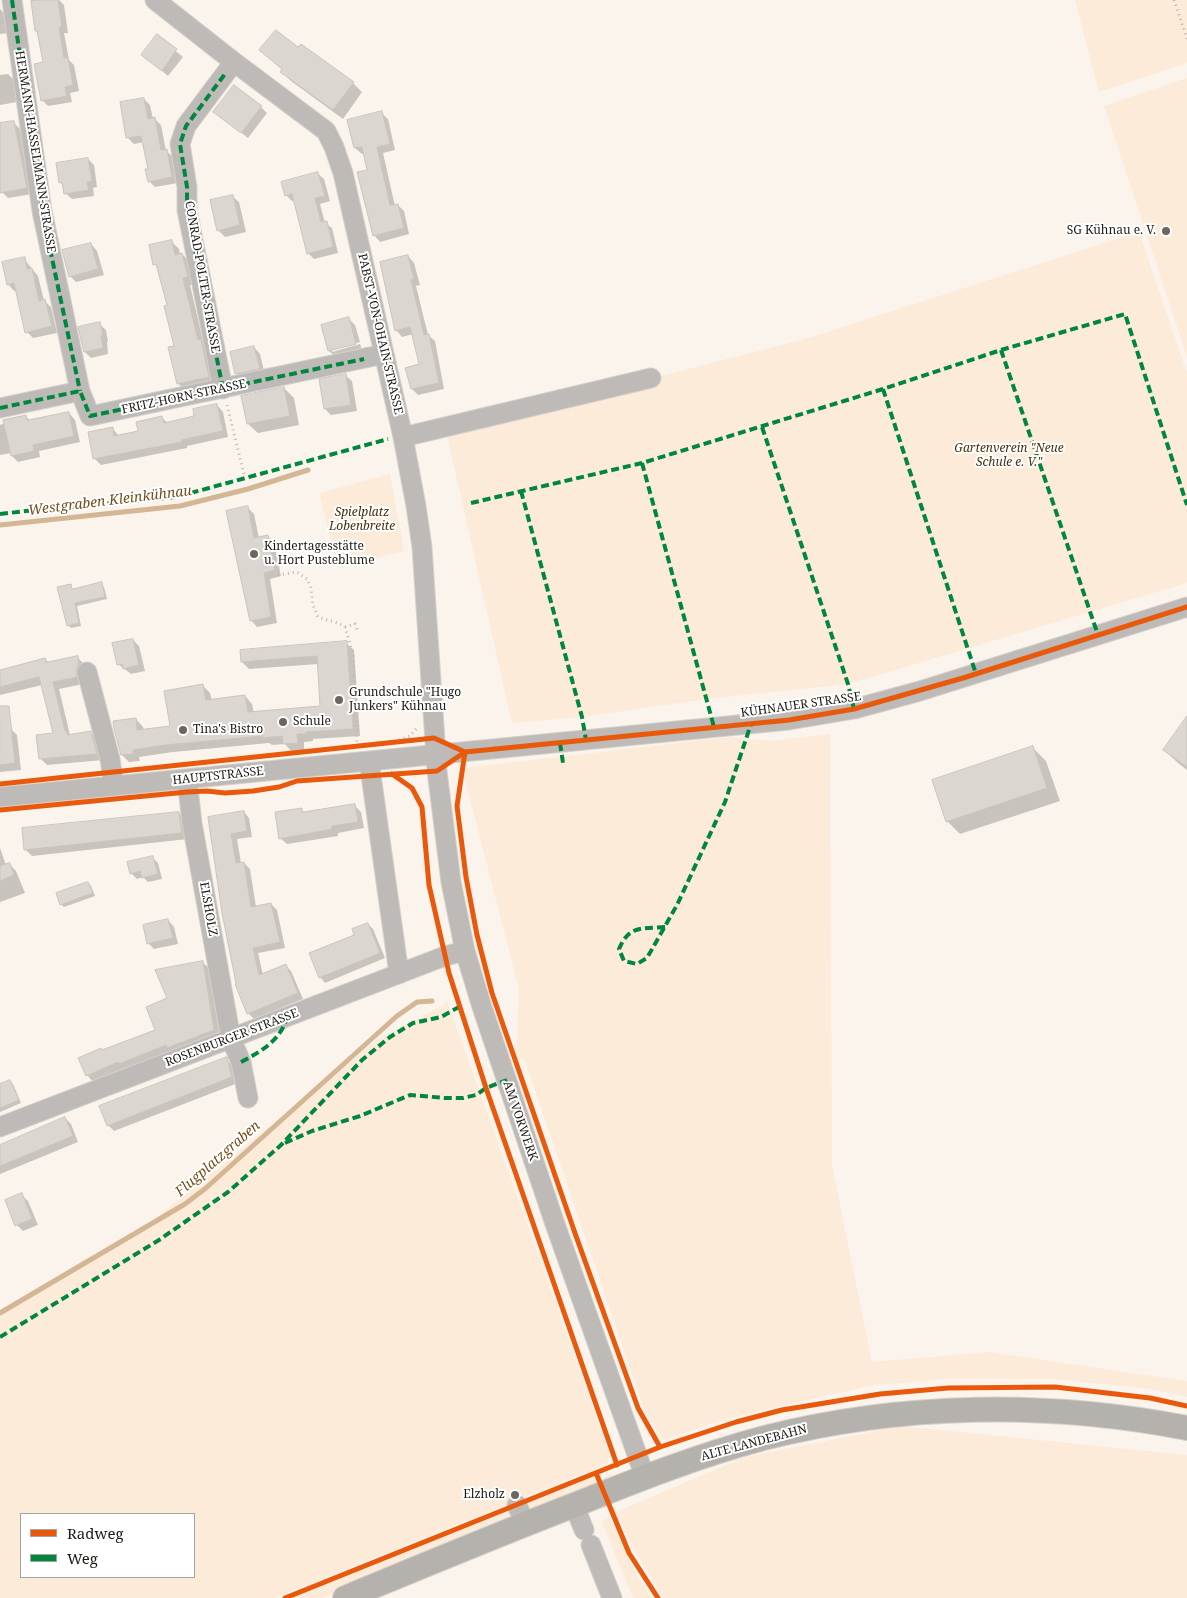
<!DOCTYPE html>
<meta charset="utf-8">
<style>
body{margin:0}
#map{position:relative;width:1187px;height:1598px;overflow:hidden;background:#faf4ed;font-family:"Noto Serif",serif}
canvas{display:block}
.legend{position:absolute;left:20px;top:1513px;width:175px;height:65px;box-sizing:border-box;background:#fff;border:1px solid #a5a3a1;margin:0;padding:6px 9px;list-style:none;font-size:15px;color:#1e1914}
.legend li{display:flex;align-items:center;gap:10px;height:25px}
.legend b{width:25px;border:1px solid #a5a3a1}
</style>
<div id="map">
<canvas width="1187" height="1598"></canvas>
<ul class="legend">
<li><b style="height:6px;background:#e8590c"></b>Radweg</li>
<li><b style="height:6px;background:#00873e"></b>Weg</li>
</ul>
</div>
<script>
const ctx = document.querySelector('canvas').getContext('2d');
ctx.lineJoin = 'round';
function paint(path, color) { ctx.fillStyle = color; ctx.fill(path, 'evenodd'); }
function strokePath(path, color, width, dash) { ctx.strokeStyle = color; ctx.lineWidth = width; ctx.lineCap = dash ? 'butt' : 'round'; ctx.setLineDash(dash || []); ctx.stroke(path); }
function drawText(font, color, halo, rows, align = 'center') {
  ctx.font = font + ' "Noto Serif",serif'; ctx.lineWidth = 4; ctx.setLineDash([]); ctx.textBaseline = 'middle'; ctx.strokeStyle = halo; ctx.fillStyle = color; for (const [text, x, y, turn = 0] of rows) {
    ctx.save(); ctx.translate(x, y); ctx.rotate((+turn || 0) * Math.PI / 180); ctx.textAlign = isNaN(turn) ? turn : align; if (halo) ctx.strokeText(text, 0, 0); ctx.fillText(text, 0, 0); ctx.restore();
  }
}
const green = new Path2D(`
 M1075,0H1187V63L1099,92Z
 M1187,78V357L1104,106Z
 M1139,232L1187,373V583L848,684L707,699L582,717L512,723L446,431L805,339Z
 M390,474L404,551L338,568L319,493Z
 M830,734L832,1166L872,1362L989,1352L1187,1381V1397L1151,1389L1055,1379H947L874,1385L730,1418L663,1440L645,1412L524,1058L516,1061L519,989L462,768L730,737L772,741Z
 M446,998L610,1455L607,1464L275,1598H0V1313L140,1231L376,1041L445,1004ZM21,1514H194V1577H21Z
 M901,1426L1187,1455V1598H663L630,1543L616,1512L745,1457Z
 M613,1473L611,1478L605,1483L322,1598H293L593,1477L596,1482Z
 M609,1517L637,1576L652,1598H633L602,1522Z`);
const shadow = new Path2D(`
 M49,0H59L64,5L68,33H64L69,60L74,65L79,91L70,93L72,102L48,106L42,100L44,63L39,32Z
 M0,9L5,14L8,33L0,34Z
 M157,36L183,57L168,76L143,55Z
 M298,49L353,83L362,92L343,119L291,81L282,72L283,70L260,50Z
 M8,74L14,80L17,102L0,105V75Z
 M144,99L150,105L153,119H155L161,125L166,151L173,157L178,183L155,187L149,181V170L144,142L134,144L128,138Z
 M261,107L267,113L248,138L215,112Z
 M381,113L388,119L395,150L383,153L395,206L398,205L404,211L409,234L380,242L374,235L368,171L364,154H362L355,148Z
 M13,122L20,129L32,194L8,198L2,192L0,182V124Z
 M88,159L94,165L97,187L93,188L94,196L72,199L65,193L64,187L60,182Z
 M318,174L324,179L330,201L320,204L325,223L332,228L338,253L314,259L308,253L295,200L292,201L286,195Z
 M232,196L239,202L246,232L225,237L218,230Z
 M172,242L179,249L180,254H182L189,261L194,284L190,285L204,345L208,348L216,384L185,391L178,383L175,347L168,306L159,268L154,264Z
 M91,244L97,251L104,275L76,282L70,276Z
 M408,256L414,263L420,285L416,286L428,335L435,341L444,389L418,395L412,389L407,369L421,365L413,334L402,337L396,330Z
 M24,259L38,276L44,301L51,307L57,333L33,338L27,332L16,290L14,291L8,284Z
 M349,319L355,325L360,342L332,349V352L360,344L362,350L336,357L329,351L323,326Z
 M99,324L106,330L108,342H107L108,354L91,358L85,352Z
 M254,347L260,354L265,375L242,380L236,373Z
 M345,375L352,381L357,411L331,415L325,409Z
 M284,388L294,398L299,425L258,433L248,424Z
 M217,405L223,412L228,437L187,446V448L101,465L94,458L112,428L119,436L140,432L162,418L168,423L196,417Z
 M69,413L75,420L80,442L39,451L40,457L18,462L12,456L11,453L0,455V425L26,416L30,421Z
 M247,507L254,514L259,538L267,536L274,542L281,576L270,579L277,623L257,627L251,620Z
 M101,584L104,587L107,599L77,606L81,626L71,628L68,625L70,586L74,590Z
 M133,640L139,646L145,671L131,674L118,664Z
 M346,643L354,650L360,736L313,739V741L304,742V750L291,751L285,744L272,745L269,743L173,752L139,757L140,761L129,762L122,755L136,719L143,727L144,730L171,727L202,685L210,693L212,701L245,696L252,704L254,713L321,707L318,664L249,669L242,662Z
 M77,657L84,664L83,684L59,689L70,735L91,733L97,739L103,760L47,765L40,758L54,734L42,685L0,695V671L45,659L49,663Z
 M1187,718V770L1178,763L1164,750Z
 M11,729L17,735L21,770L0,772V730Z
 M1033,748L1046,761L1060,801L960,834L947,821Z
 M355,806L361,812L364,828L338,833V836L287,844L280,838L301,809L305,813Z
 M244,812L249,818L252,837L237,839L241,863H244L250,869L256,907L271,904L277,910L285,948L258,953L263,975L285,965L291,971L303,999L254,1019L248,1013L238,984L210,818Z
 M179,813L185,819L188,839L32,856L25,849Z
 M0,848L6,865L9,864L16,871L25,893L0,902Z
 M152,857L158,863L162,879L148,882L143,877L137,879L131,873Z
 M88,883L91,886L95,896L64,907L61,904Z
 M168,920L174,927L178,944L154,949L148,943Z
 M368,924L373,929L385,958L325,983L320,977L355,935Z
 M202,962L209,968L220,1036L126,1070L125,1068L93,1082L87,1075L103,1051L157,1031Z
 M226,1059L232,1065L238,1083L114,1131L108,1125Z
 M10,1082L13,1084L21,1103L0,1112V1086Z
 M65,1118L71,1124L78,1142L0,1174V1146Z
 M21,1195L28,1201L38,1225L23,1231L17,1225Z`);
const stream = new Path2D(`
 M0,525L180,506L248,489L308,470
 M0,1313L185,1204L206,1188L397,1016L417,1002L432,1001`);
const building = new Path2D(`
 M40,0H58L62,27H59L64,58H68L73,85L65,87L67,96L41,101L34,64L43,62L37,31H35L31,1Z
 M276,30L298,47L301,44L354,82L333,110L280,72L282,69L259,50Z
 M157,34L177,49L162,71L141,55Z
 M234,85L262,106L241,133L213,112Z
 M144,98L148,119L155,117L161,150L167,149L172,177L148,182L145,169H148L141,136L126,138L120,102Z
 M382,111L390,144L377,147L390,205L398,204L404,228L373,236L357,172L367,170L362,147L354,148L347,120Z
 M14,121L27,188L0,193V123Z
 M88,158L92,181L87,182L89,190L64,194L62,182L59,183L56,163Z
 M318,172L325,196L315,198L321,222L327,221L333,247L307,254L292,194L285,196L281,182Z
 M233,195L240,225L217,231L210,200Z
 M172,240L175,255L182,253L188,277L183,278L198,340L201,339L209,377L177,384L168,347L174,346L164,306L167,305L156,264L153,265L149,245Z
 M91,243L98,269L69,277L62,250Z
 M408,255L414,279L411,280L424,335L429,334L439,383L411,389L405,368L419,364L410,327L395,331L380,262Z
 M25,257L27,269L32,268L39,301L45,299L52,326L25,333L14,283L7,285L2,262Z
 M349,317L356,344L328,351L321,325Z
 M100,322L103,335L101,336L103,348L84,352L78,327Z
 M254,346L260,369L235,374L230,352Z
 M346,374L351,405L324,409L319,379Z
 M284,387L290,416L247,424L241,396Z
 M217,404L223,431L181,440L182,442L93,459L88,432L113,427L114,436L138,431L136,422L162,416L164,423L194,416L193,409Z
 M69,412L74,436L33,445L34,451L11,456L3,420L26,415L27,420Z
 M248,506L254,538L268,535L275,570L264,573L271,617L250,621L226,511Z
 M102,582L105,597L75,603L79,623L67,626L57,587L71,584L72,589Z
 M133,639L139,665L123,669L122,664L117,665L112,643Z
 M347,641L353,729L306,732V734H297L298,743L283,744L282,736L263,738V736L165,745L133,750V754L121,755L114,728L113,721L136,718L137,730L170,726L164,691L203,684L206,700L245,695L248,712L320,706L317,656L241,662L240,650Z
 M78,656L79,664L76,670L77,677L53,682L65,731H67V735L91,731L97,754L39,759L36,735L53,733L39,677L0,687V670L45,658L46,662Z
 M0,706H9L15,763L0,765Z
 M1187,716V767L1163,750Z
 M1033,746L1047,788L946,822L932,780Z
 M355,804L358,822L332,826V829L279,839L275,812L302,808V812Z
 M244,811L247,831L231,834L236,863L244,862L251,907L271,903L280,942L253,948L259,975L286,964L298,993L247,1014L235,984L236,983L222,913L208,817Z
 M179,812L182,833L24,850L22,828Z
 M153,856L158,874L142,878L140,871L130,874L127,862Z
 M10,863L14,875L0,881V866Z
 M88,882L93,893L60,905L56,893Z
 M168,919L173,938L147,944L143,925Z
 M368,923L380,953L319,978L309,953L354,935L352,929Z
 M203,961L214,1030L167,1048L166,1045L119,1064L118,1062L86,1076L78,1058L101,1048L102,1050L155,1030L146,1007L167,998L155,970Z
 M227,1057L232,1077L107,1126L99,1106Z
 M10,1080L19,1100L0,1108V1084Z
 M65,1117L73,1136L0,1166V1145Z
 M22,1193L32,1219L15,1226L5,1200Z`);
const path = new Path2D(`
 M1174,0L1187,39
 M227,405L245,478
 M278,575L297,572L307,579L311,588L313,605L318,617C328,621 336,621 345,627L353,654L357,746
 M345,627L355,624L358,632
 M399,740L410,736L418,727`);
const minor = new Path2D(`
 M12,0L42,211L80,391
 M155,0L234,62L326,131L334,147L343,173L403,437L416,506L422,547L437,771L451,882L465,951L482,1007L555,1224L645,1477
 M223,389L187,210V187L180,144L186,126L234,62
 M0,408L80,391L90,416L384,354
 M403,437L651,378
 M87,672L110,759L114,786
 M369,761L399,974
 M187,779L192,823L231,1039L241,1062L248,1098
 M0,797L789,720L854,709L920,691L1187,607
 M0,1127L445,956L465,951
 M517,1505L525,1524
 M574,1505L584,1530
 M591,1545L612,1598`);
const major = new Path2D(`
 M345,1598C422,1566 499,1534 577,1504C639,1479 700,1455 764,1438C902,1403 1047,1401 1187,1428`);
const quiet = new Path2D(`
 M12,0L42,211L80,391
 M1001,350L1098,635
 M223,389L187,210V187L180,144L186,126L225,74
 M883,389L976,674
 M0,408L80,391L90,416L364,359
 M762,427L848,684L854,709
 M642,463L714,727
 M521,491L582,717L586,740
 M471,503L642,463L883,389L1001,350L1125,314L1187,505
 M0,514L26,511L176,497L388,439
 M560,743L563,763
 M665,927C641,929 629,925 619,949L624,961L637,964L647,958L677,905L725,802L751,724
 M241,1062C262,1051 281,1040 287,1017
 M285,1143L312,1131L360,1116L410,1095L445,1098H463L476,1095L486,1088L507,1080
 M0,1337L159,1240L228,1192L281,1145L362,1060L390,1037L413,1023L441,1017L459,1007`);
const cycleway = new Path2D(`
 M465,752L457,806L466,877L477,935L492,993L576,1236L638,1408L660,1447
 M392,774L412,788L422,807L429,885L449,973L486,1088L617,1465
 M0,784L434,738L465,752
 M0,810L187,792L207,791L225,793L253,791L279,787L297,781L437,771L465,752L789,720L854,709L963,678L1187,607
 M596,1473L629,1553L658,1598
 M285,1598L660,1447L736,1422L782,1410L880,1394L948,1388L1055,1387L1150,1398L1187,1406`);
const markers = [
 [1166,231,5,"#6b6660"],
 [254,554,5,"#6b6660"],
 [339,700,5,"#6b6660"],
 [283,722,5,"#6b6660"],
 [183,730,5,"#6b6660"],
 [515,1495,5,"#6b6660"]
];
const streetNames = [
 ["HERMANN-HASSELMANN-STRASSE",35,152,81],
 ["CONRAD-POLTER-STRASSE",202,277,80],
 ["PABST-VON-OHAIN-STRASSE",380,334,77],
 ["FRITZ-HORN-STRASSE",184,397,-12],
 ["KÜHNAUER STRASSE",801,705,-8],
 ["HAUPTSTRASSE",218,776,-6],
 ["ELSHOLZ",208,909,80],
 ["ROSENBURGER STRASSE",232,1038,-21],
 ["AM VORWERK",520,1121,71],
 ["ALTE LANDEBAHN",754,1443,-15]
];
const poiNames = [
 ["SG Kühnau e. V.",1156,231,"right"],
 ["Kindertagesstätte",264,547],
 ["u. Hort Pusteblume",264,561],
 ["Grundschule \"Hugo",349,693],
 ["Junkers\" Kühnau",349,707],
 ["Schule",293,722],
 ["Tina's Bistro",193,730],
 ["Elzholz",505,1495,"right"]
];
const parkNames = [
 ["Gartenverein \"Neue",1009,449],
 ["Schule e. V.\"",1009,463],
 ["Spielplatz",362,513],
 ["Lobenbreite",362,527]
];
const waterNames = [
 ["Westgraben Kleinkühnau",110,501,-7],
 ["Flugplatzgraben",218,1159,-41]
];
paint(green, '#fcebd9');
paint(shadow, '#0003');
strokePath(stream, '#d4b695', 5);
paint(building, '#dbd6d0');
strokePath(building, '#c9c4be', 1);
strokePath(minor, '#d6d1cb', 21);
strokePath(major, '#d6d1cb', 26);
strokePath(path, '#bab8b3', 3, [1, 4]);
strokePath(minor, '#bdbab7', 19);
strokePath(major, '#b5b2ad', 24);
strokePath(quiet, '#00873e', 4, [8, 4]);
strokePath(cycleway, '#e8590c', 5);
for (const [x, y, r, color] of markers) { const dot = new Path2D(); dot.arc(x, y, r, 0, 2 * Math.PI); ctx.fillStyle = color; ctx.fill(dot); strokePath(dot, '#fff', 2); }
drawText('12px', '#1e1914', '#fff', streetNames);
drawText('12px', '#1e1914', '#fff', poiNames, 'left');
drawText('italic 12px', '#492d08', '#fff', parkNames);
drawText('italic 14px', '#764e1a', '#fff', waterNames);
</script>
